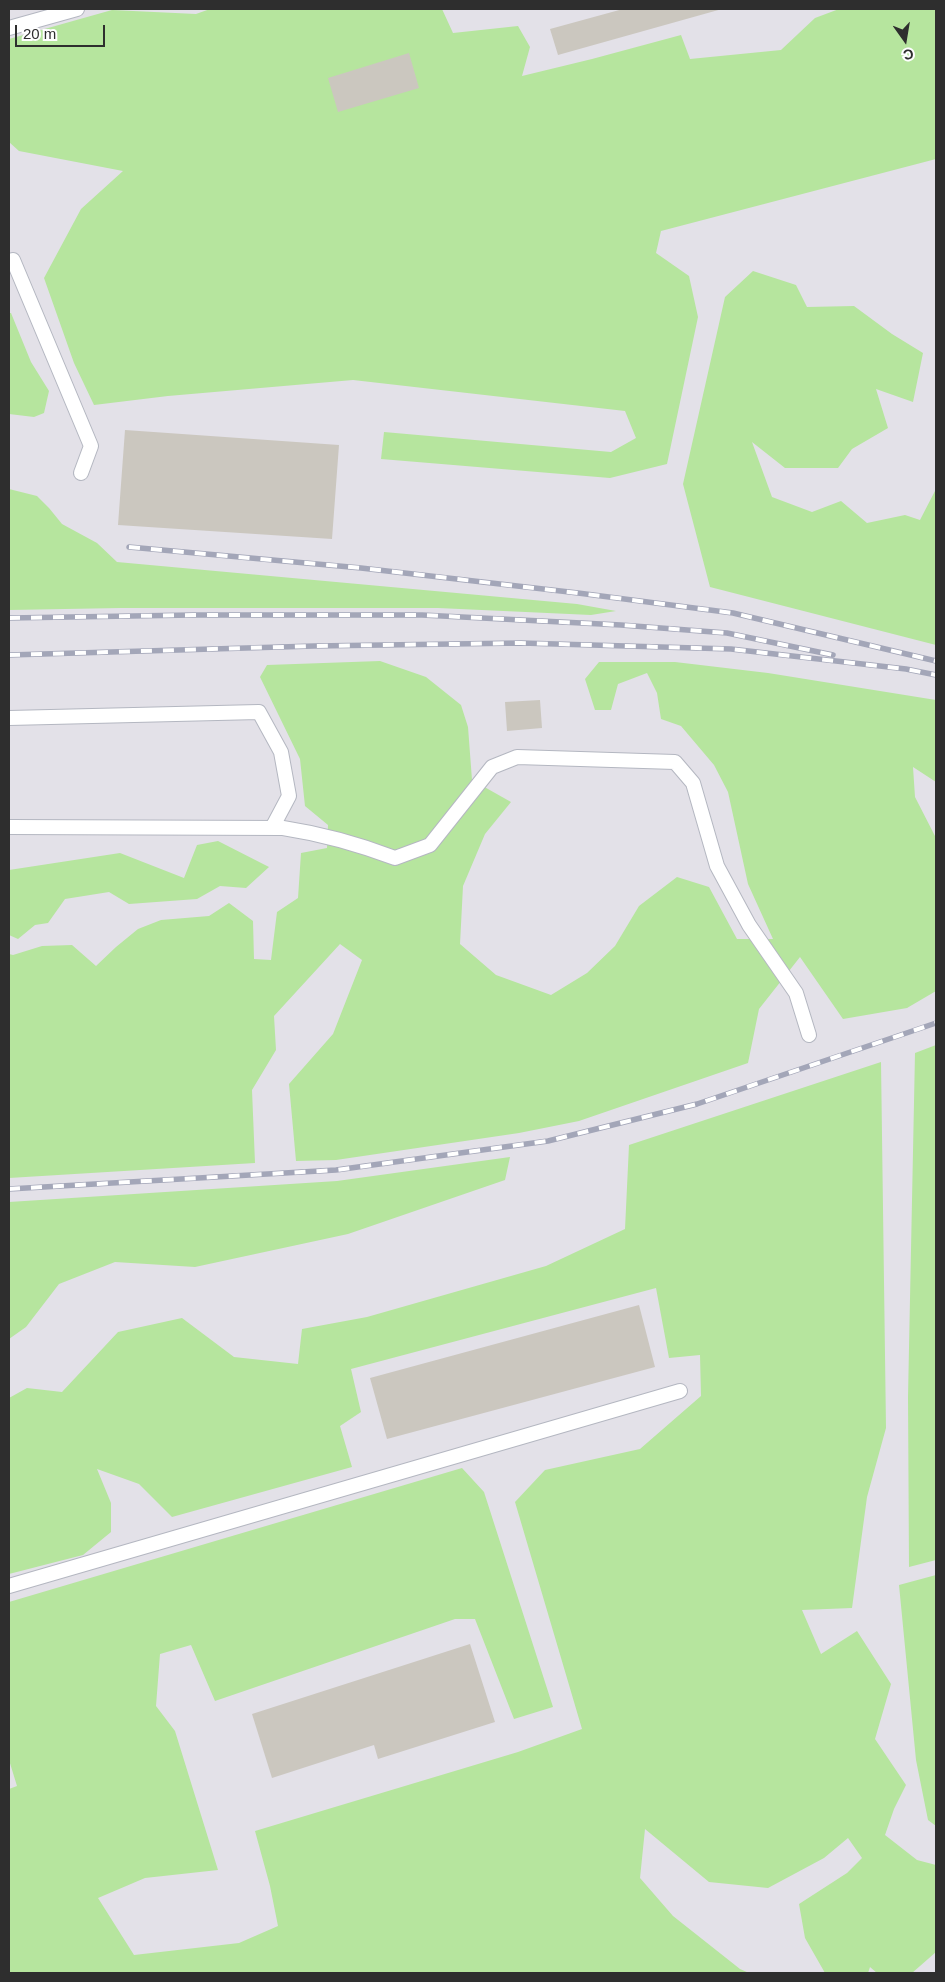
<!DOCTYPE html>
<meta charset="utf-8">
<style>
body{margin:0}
#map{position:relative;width:945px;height:1982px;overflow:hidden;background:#efe9e1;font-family:Helvetica,sans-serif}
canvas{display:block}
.frame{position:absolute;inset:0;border:10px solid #2e2e2e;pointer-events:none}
.north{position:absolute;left:880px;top:15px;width:50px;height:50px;-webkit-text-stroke:4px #fff;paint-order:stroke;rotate:167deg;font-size:14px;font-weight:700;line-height:20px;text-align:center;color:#2e2e2e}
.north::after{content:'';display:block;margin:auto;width:18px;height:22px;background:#2e2e2e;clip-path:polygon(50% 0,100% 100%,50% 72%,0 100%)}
.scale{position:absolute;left:15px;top:25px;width:90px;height:22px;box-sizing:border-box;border:2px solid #2e2e2e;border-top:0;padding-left:6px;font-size:15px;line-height:18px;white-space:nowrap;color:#2e2e2e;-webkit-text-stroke:4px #fff;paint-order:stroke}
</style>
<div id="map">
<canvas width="945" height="1982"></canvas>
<div class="frame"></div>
<div class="north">С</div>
<div class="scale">20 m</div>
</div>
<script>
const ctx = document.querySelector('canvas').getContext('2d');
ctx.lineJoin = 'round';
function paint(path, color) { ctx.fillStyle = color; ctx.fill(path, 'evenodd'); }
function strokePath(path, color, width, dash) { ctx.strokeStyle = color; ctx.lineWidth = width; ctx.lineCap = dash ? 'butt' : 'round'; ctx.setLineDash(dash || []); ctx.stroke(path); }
const industrial = new Path2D(`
 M9,9H936V1973H9Z`);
const green = new Path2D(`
 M210,9H442L453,33L518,26L530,47L522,76L592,59L681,35L690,59L781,50L815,18L839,9H936V159L661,231L656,253L689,276L698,317L667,464L610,478L381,459L384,432L611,452L636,438L625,411L353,380L168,396L94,405L74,363L44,278L81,209L123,171L19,151L9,142V39L112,10L196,14Z
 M753,271L796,285L807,307L854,306L892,334L923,353L913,402L876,389L888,428L852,449L838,468H785L752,442L772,497L812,512L841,501L867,523L905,515L920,520L936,489V645L710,587L683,484L725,297Z
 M9,313H11L31,362L49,391L44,413L34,417L9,414Z
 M9,489L37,496L49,508L62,524L97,543L117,562L577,604L616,611L591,615L438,608H121L9,610Z
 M380,661L426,677L461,705L468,727L472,780L511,802L485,834L463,886L460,944L496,975L551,995L587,973L615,946L639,906L677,877L709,887L737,939H773L748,884L728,792L714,765L681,726L661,719L657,693L647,673L618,684L611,710H595L585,679L599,662H675L768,673L936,700V782L913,767L915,797L936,838V991L907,1008L843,1019L800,957L759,1009L748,1063L579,1121L519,1133L336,1160L296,1161L289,1084L333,1034L362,960L340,944L274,1016L276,1050L252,1090L255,1163L9,1178V954L13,955L42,946L72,945L96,966L116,947L138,929L161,920L209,916L229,903L253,921L254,959L271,960L277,912L298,898L301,853L327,848L328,825L305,806L300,759L260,677L267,665Z
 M218,841L269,867L246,888L220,886L197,899L129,904L109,892L65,899L48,923L35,925L18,939L9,935V870L120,853L184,878L197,845Z
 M936,1045V1560L909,1567L908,1397L915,1053Z
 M881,1062L886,1428L867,1497L852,1608L802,1610L821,1654L857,1631L891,1684L875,1739L906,1785L894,1809L885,1835L917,1860L936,1865V1952L912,1973H877L870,1967L868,1973H825L805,1938L799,1904L847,1873L862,1858L848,1838L824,1858L768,1888L709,1882L645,1829L640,1878L673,1916L740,1969L749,1973H9V1789L17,1786L9,1760V1602L462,1468L484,1492L553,1707L514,1719L475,1619H455L215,1701L191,1645L160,1654L156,1706L175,1731L218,1870L145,1878L98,1898L134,1955L239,1943L278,1926L270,1886L255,1831L518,1752L582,1729L515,1502L545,1470L640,1449L701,1396L700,1355L669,1358L656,1288L351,1369L361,1412L340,1426L352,1467L172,1517L139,1484L97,1469L111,1503V1532L83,1555L9,1574V1398L27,1388L62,1392L118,1332L182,1318L234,1357L298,1364L302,1329L367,1317L546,1266L625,1229L629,1145Z
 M510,1157L505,1180L348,1234L195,1267L115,1262L59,1284L26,1327L9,1339V1202L337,1181Z
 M936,1575V1826L928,1820L916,1760L899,1585Z`);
const building = new Path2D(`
 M623,9H722L558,55L550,29Z
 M409,53L419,88L338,112L328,78Z
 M125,430L339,445L332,539L118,525Z
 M540,700L542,728L507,731L505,702Z
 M639,1305L655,1367L387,1439L370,1378Z
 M470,1644L495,1722L378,1759L374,1745L272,1778L252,1714Z`);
const lane = new Path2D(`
 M9,28L77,9
 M9,261L13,260L91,446L81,473
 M9,718L259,712L281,752L289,796L272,828
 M9,827L283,828C322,834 358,844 395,858L430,845L492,767L517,757L675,762L693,783L717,866L749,925L796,993L809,1035
 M9,1586L680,1391`);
const rail = new Path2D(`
 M129,547L361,568L578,593L733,613L936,661
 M9,618L193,615H422L621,625L727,633L833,655
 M9,655L314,646L521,643L731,649L906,669L936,675
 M9,1189L336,1170L548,1141L697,1104L936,1023`);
paint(industrial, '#e3e1e8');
paint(green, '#b6e59e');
paint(building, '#cbc7bf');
strokePath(lane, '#b4b7c1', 16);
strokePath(lane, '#fff', 14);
strokePath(rail, '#a3a6b8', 5.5);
strokePath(rail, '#fff', 4, [11]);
</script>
